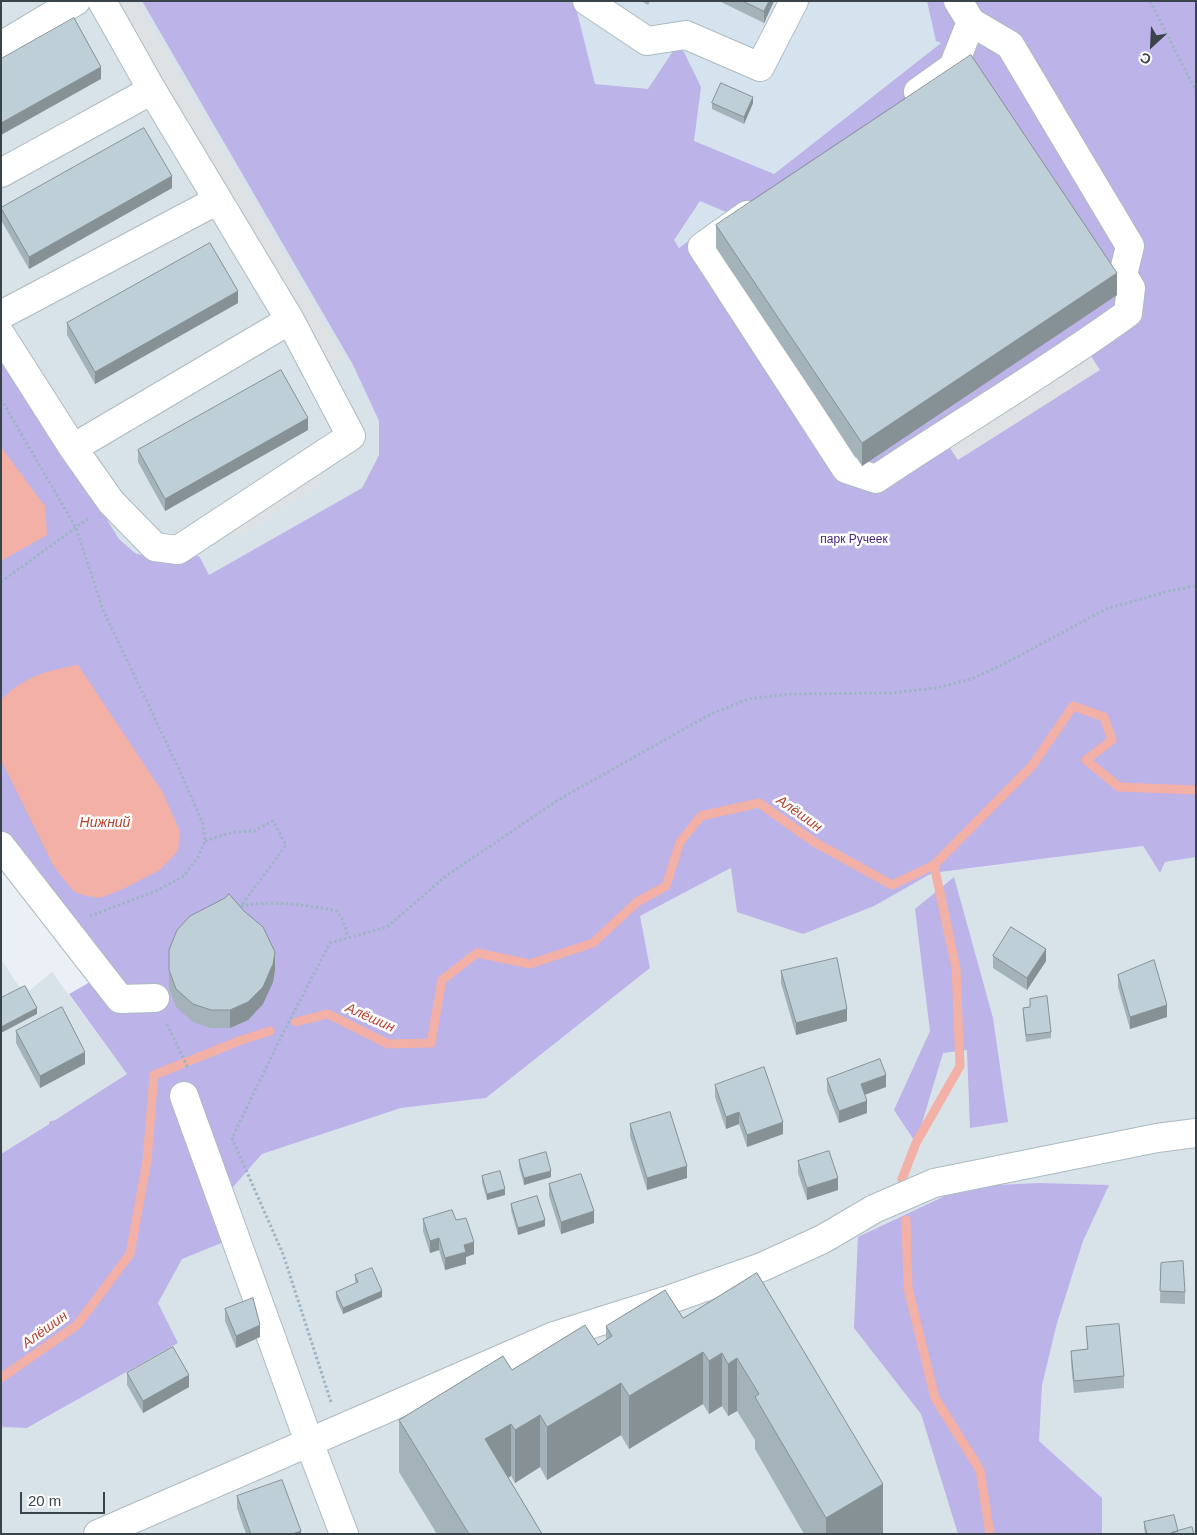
<!DOCTYPE html>
<meta charset="utf-8">
<style>
body{margin:0}
#map{position:relative;width:1197px;height:1535px;overflow:hidden;background:#eaf0f5;font-family:Helvetica,sans-serif}
canvas{display:block}
.frame{position:absolute;inset:0;border:2px solid #384449;pointer-events:none}
.north{position:absolute;left:1127px;top:20px;width:50px;height:50px;-webkit-text-stroke:4px #fff;paint-order:stroke;rotate:205deg;font-size:14px;font-weight:700;line-height:20px;text-align:center;color:#384449}
.north::after{content:'';display:block;margin:auto;width:18px;height:22px;background:#384449;clip-path:polygon(50% 0,100% 100%,50% 72%,0 100%)}
.scale{position:absolute;left:20px;top:1492px;width:85px;height:22px;box-sizing:border-box;border:2px solid #384449;border-top:0;padding-left:6px;font-size:15px;line-height:18px;white-space:nowrap;color:#384449;-webkit-text-stroke:4px #fff;paint-order:stroke}
</style>
<div id="map">
<canvas width="1197" height="1535"></canvas>
<div class="frame"></div>
<div class="north">С</div>
<div class="scale">20 m</div>
</div>
<script>
const ctx = document.querySelector('canvas').getContext('2d');
ctx.lineJoin = 'round';
function paint(path, color) { ctx.fillStyle = color; ctx.fill(path, 'evenodd'); }
function strokePath(path, color, width, dash) { ctx.strokeStyle = color; ctx.lineWidth = width; ctx.lineCap = dash ? 'butt' : 'round'; ctx.setLineDash(dash || []); ctx.stroke(path); }
function drawText(font, color, halo, rows, align = 'center') {
  ctx.font = font + ' Helvetica,sans-serif'; ctx.lineWidth = 5; ctx.setLineDash([]); ctx.textBaseline = 'middle'; ctx.strokeStyle = halo; ctx.fillStyle = color; for (const [text, x, y, turn = 0] of rows) {
    ctx.save(); ctx.translate(x, y); ctx.rotate((+turn || 0) * Math.PI / 180); ctx.textAlign = isNaN(turn) ? turn : align; if (halo) ctx.strokeText(text, 0, 0); ctx.fillText(text, 0, 0); ctx.restore();
  }
}
const residential = new Path2D(`
 M1,1H142L353,365L379,421V455L362,488L209,575L135,553L119,539L1,348Z
 M1143,846L1154,864L1196,857V1534H1V1427L28,1428L178,1343L158,1303L198,1228L262,1154L401,1108L486,1098L650,968L639,916L732,868L967,869Z
 M1,959L18,985L30,990L52,972L127,1074L1,1154Z`);
const education = new Path2D(`
 M537,1H935L955,32L679,248L647,199Z`);
const green = new Path2D(`
 M142,1H571L576,8L595,84L648,89L679,42L701,87L694,141L774,174L941,43L936,41L927,1H1196V857L1165,862L1160,873L1143,846L932,873L874,906L803,934L737,912L731,868L640,916L650,968L486,1098L401,1108L262,1154L220,1202L236,1237L182,1259L158,1303L178,1343L27,1428L1,1427V1154L49,1124V1122L55,1120L127,1074L69,994L108,972L1,840V348L119,539L135,553L158,560L199,556L209,575L362,488L379,455V421L353,365ZM700,201L726,212L679,248L674,240Z
 M954,877L993,1018L1008,1122L970,1128L967,1050L943,1053L916,1143L894,1110L930,1031L915,909Z
 M1039,1183L1109,1185L1083,1241L1057,1323L1042,1385L1039,1441L1102,1498V1534H958L921,1414L854,1328L858,1237L945,1196L998,1185Z`);
const parking = new Path2D(`
 M113,1H136L344,358L327,368Z
 M1084,345L1100,370L958,460L941,435Z
 M318,465L327,479L235,539L225,525Z`);
const water = new Path2D(`
 M1,447L45,506L47,535L1,561Z
 M78,665L163,793L180,832L178,851L160,870L125,888L100,898L87,896L74,892L54,867L1,760V700C25,676 45,671 78,665Z`);
const stream = new Path2D(`
 M296,1022L328,1014L388,1044L431,1043L442,980L477,953L530,964L593,943L637,902L666,886L680,842L701,816L759,803L814,842L892,885L934,865L1032,766L1073,706L1104,717L1112,740L1086,760L1119,787L1196,790
 M902,1179L916,1143L960,1066L956,968L934,865
 M906,1220L908,1288L935,1398L980,1470L990,1534
 M1,1378L77,1325L130,1254L147,1161L154,1075L239,1041L270,1031`);
const path = new Path2D(`
 M1150,1L1196,91
 M1,399L76,528L103,610L180,771L203,824L205,841L198,857L184,876L156,891L90,916
 M1,582L89,518
 M205,841L233,832L254,831L273,821L286,845L241,906C272,900 307,905 337,911L343,920L348,937
 M167,1024L188,1068
 M331,1402L283,1254L232,1138L282,1035L330,943L387,927L446,876L558,800L709,715L748,699L789,694L891,693L936,688L971,679L1004,664L1106,609L1169,591L1196,586`);
const minor = new Path2D(`
 M587,1L647,41L686,35L760,67L794,1
 M1,46L76,1
 M918,92L953,67L971,22
 M1,173L152,90
 M747,215L702,247L846,469L876,479C959,423 1047,372 1128,313L1131,288L1123,275L1130,246L1010,45L971,22L958,1
 M1,315L218,200
 M1,335L73,448L111,502L155,547L178,550L351,436L290,320L152,90L102,1
 M73,448L290,320
 M1,846L120,999L155,998
 M184,1096L309,1442L344,1534
 M98,1534L554,1336L671,1299L762,1267L823,1239L874,1209L934,1183L1157,1138L1196,1133`);
const wall = new Path2D(`
 M641,1H650L648,5Z
 M719,1H774L764,23Z
 M712,103H753L744,124L712,109Z
 M172,188L29,269L1,220V208Z
 M716,225L1117,295L862,466L716,248Z
 M238,303L95,384L67,335V323Z
 M308,430L165,511L138,462V450Z
 M169,950L275,970L273,982L263,1004L248,1020L230,1028H211L193,1022L176,1007L169,988Z
 M993,956L1046,961L1027,990L993,968Z
 M781,971L847,1021L796,1035L781,983Z
 M1118,975L1167,1017L1130,1029L1118,987Z
 M1030,999L1051,1032V1038L1026,1042L1023,1014V1008L1030,1007Z
 M16,1031L85,1064L40,1088L16,1043Z
 M827,1079L886,1087L864,1095L867,1113L839,1123L827,1091Z
 M715,1085L783,1134L747,1147L739,1124L726,1129L715,1097Z
 M630,1124L687,1178L647,1190L630,1136Z
 M519,1160L551,1177L524,1185L519,1166Z
 M798,1161L838,1190L807,1200L798,1173Z
 M482,1176L505,1195L487,1200L482,1182Z
 M549,1184L594,1223L561,1234L549,1196Z
 M511,1204L545,1226L518,1235L511,1210Z
 M423,1219L456,1220L474,1254L466,1257V1264L445,1270L439,1250L430,1253L423,1231Z
 M1161,1263L1185,1292V1304L1160,1303Z
 M757,1273L883,1534H804L755,1449V1440L737,1411L728,1416L722,1406L709,1414L703,1404L629,1449L621,1435L547,1480L540,1467L515,1483L511,1476L508,1477L542,1534H437L399,1472V1420L512,1370L598,1345L606,1340V1326L683,1318Z
 M355,1275L382,1297L343,1314L336,1298V1292L356,1283L355,1281Z
 M225,1309L260,1337L236,1348L225,1321Z
 M1086,1327L1124,1376V1388L1074,1393L1071,1363V1351L1087,1349Z
 M127,1373L189,1387L143,1413L127,1385Z
 M237,1496L301,1534H246L237,1508Z
 M1144,1522L1178,1531L1194,1534H1145L1144,1528Z`);
const shadedWall = new Path2D(`
 M769,1H774L764,23V11Z
 M101,67V79L1,135V123Z
 M753,97V103L744,124V117Z
 M172,176V188L29,269V257Z
 M1117,273V295L862,466V443Z
 M238,291V303L95,384V372Z
 M308,418V430L165,511V499Z
 M1046,949V961L1027,990V978Z
 M275,952V970L273,982L263,1004L248,1020L230,1028V1010Z
 M1167,1005V1017L1130,1029V1017Z
 M37,1008V1014L1,1033V1027Z
 M847,1009V1021L796,1035V1023Z
 M85,1052V1064L40,1088V1076Z
 M886,1075V1087L861,1096V1084Z
 M867,1101V1113L839,1123V1111Z
 M739,1112V1124L726,1129V1117Z
 M783,1122V1134L747,1147V1135Z
 M687,1166V1178L647,1190V1178Z
 M551,1171V1177L524,1185V1178Z
 M838,1178V1190L807,1200V1188Z
 M505,1189V1195L487,1200V1194Z
 M594,1211V1223L561,1234V1222Z
 M545,1220V1226L518,1235V1228Z
 M439,1238V1250L430,1253V1241Z
 M474,1242V1254L466,1257V1264L445,1270V1258L464,1245Z
 M382,1291V1297L343,1314V1308Z
 M260,1325V1337L236,1348V1336Z
 M703,1352V1404L629,1449V1396Z
 M722,1353V1406L709,1414V1361Z
 M737,1358V1411L728,1416V1364Z
 M189,1375V1387L143,1413V1401Z
 M621,1383V1435L547,1480V1427Z
 M540,1415V1467L515,1483V1430Z
 M511,1424V1476L485,1492V1439Z
 M883,1484V1534H826V1518Z
 M301,1531V1534H292Z`);
const building = new Path2D(`
 M743,1H769L764,11Z
 M74,18L101,67L1,123V59Z
 M971,55L1117,273L862,443L716,225Z
 M721,83L753,97L744,117L712,103Z
 M144,128L172,176L29,257L1,208Z
 M210,243L238,291L95,372L67,323Z
 M281,370L308,418L165,499L138,450Z
 M229,894L244,911L263,927L275,952L273,964L263,987L248,1002L230,1010H211L193,1004L176,989L169,970V950L177,930L190,916L225,898Z
 M1011,927L1046,949L1027,978L993,956Z
 M837,958L847,1009L796,1023L781,971Z
 M1154,960L1167,1005L1130,1017L1118,975Z
 M25,986L37,1008L1,1027V998Z
 M1047,996L1051,1032L1026,1035L1023,1008L1030,1007V999Z
 M62,1007L85,1052L40,1076L16,1031Z
 M880,1059L886,1075L861,1084L867,1101L839,1111L827,1079Z
 M764,1067L783,1122L747,1135L739,1112L726,1117L715,1085Z
 M670,1112L687,1166L647,1178L630,1124Z
 M829,1151L838,1178L807,1188L798,1161Z
 M546,1152L551,1171L524,1178L519,1160Z
 M500,1171L505,1189L487,1194L482,1176Z
 M581,1174L594,1211L561,1222L549,1184Z
 M537,1196L545,1220L518,1228L511,1204Z
 M452,1210L456,1220L466,1218L474,1242L464,1245L466,1252L445,1258L439,1238L430,1241L423,1219Z
 M1183,1261L1185,1292L1160,1291L1161,1263Z
 M372,1268L382,1291L343,1308L336,1292L358,1282L355,1275Z
 M757,1273L883,1484L826,1518L755,1397L759,1394L737,1358L728,1364L722,1353L709,1361L703,1352L629,1396L621,1383L547,1427L540,1415L515,1430L511,1424L485,1439L542,1534H469L399,1420L503,1356L512,1370L585,1325L598,1345L612,1336L606,1326L665,1290L683,1318Z
 M253,1298L260,1325L236,1336L225,1309Z
 M1119,1324L1124,1376L1074,1381L1071,1351L1088,1349L1086,1327Z
 M173,1347L189,1375L143,1401L127,1373Z
 M282,1480L301,1531L292,1534H251L237,1496Z
 M1174,1515L1178,1531L1170,1534H1147L1144,1522Z
 M1192,1527L1194,1534H1171V1533Z`);
const parkNames = [
 ["парк Ручеек",854,540]
];
const waterNames = [
 ["Алёшин",799,814,35],
 ["Нижний",105,823],
 ["Алёшин",370,1018,24],
 ["Алёшин",45,1330,-36]
];
paint(residential, '#d8e2e9');
paint(education, '#d4e3ee');
paint(green, '#bcb3e9');
paint(parking, '#dee2e4');
paint(water, '#f2b0a6');
strokePath(stream, '#f2b0a6', 9);
strokePath(minor, '#acbac1', 30);
strokePath(path, '#9db5c3', 3, [2.5, 2.5]);
strokePath(minor, '#fff', 28);
paint(wall, '#a4b2b9');
paint(shadedWall, '#869196');
paint(building, '#bfcfd7');
strokePath(building, '#869196', 1);
drawText('12px', '#46297d', '#fff', parkNames);
drawText('italic 14px', '#b8422e', '#fff', waterNames);
</script>
